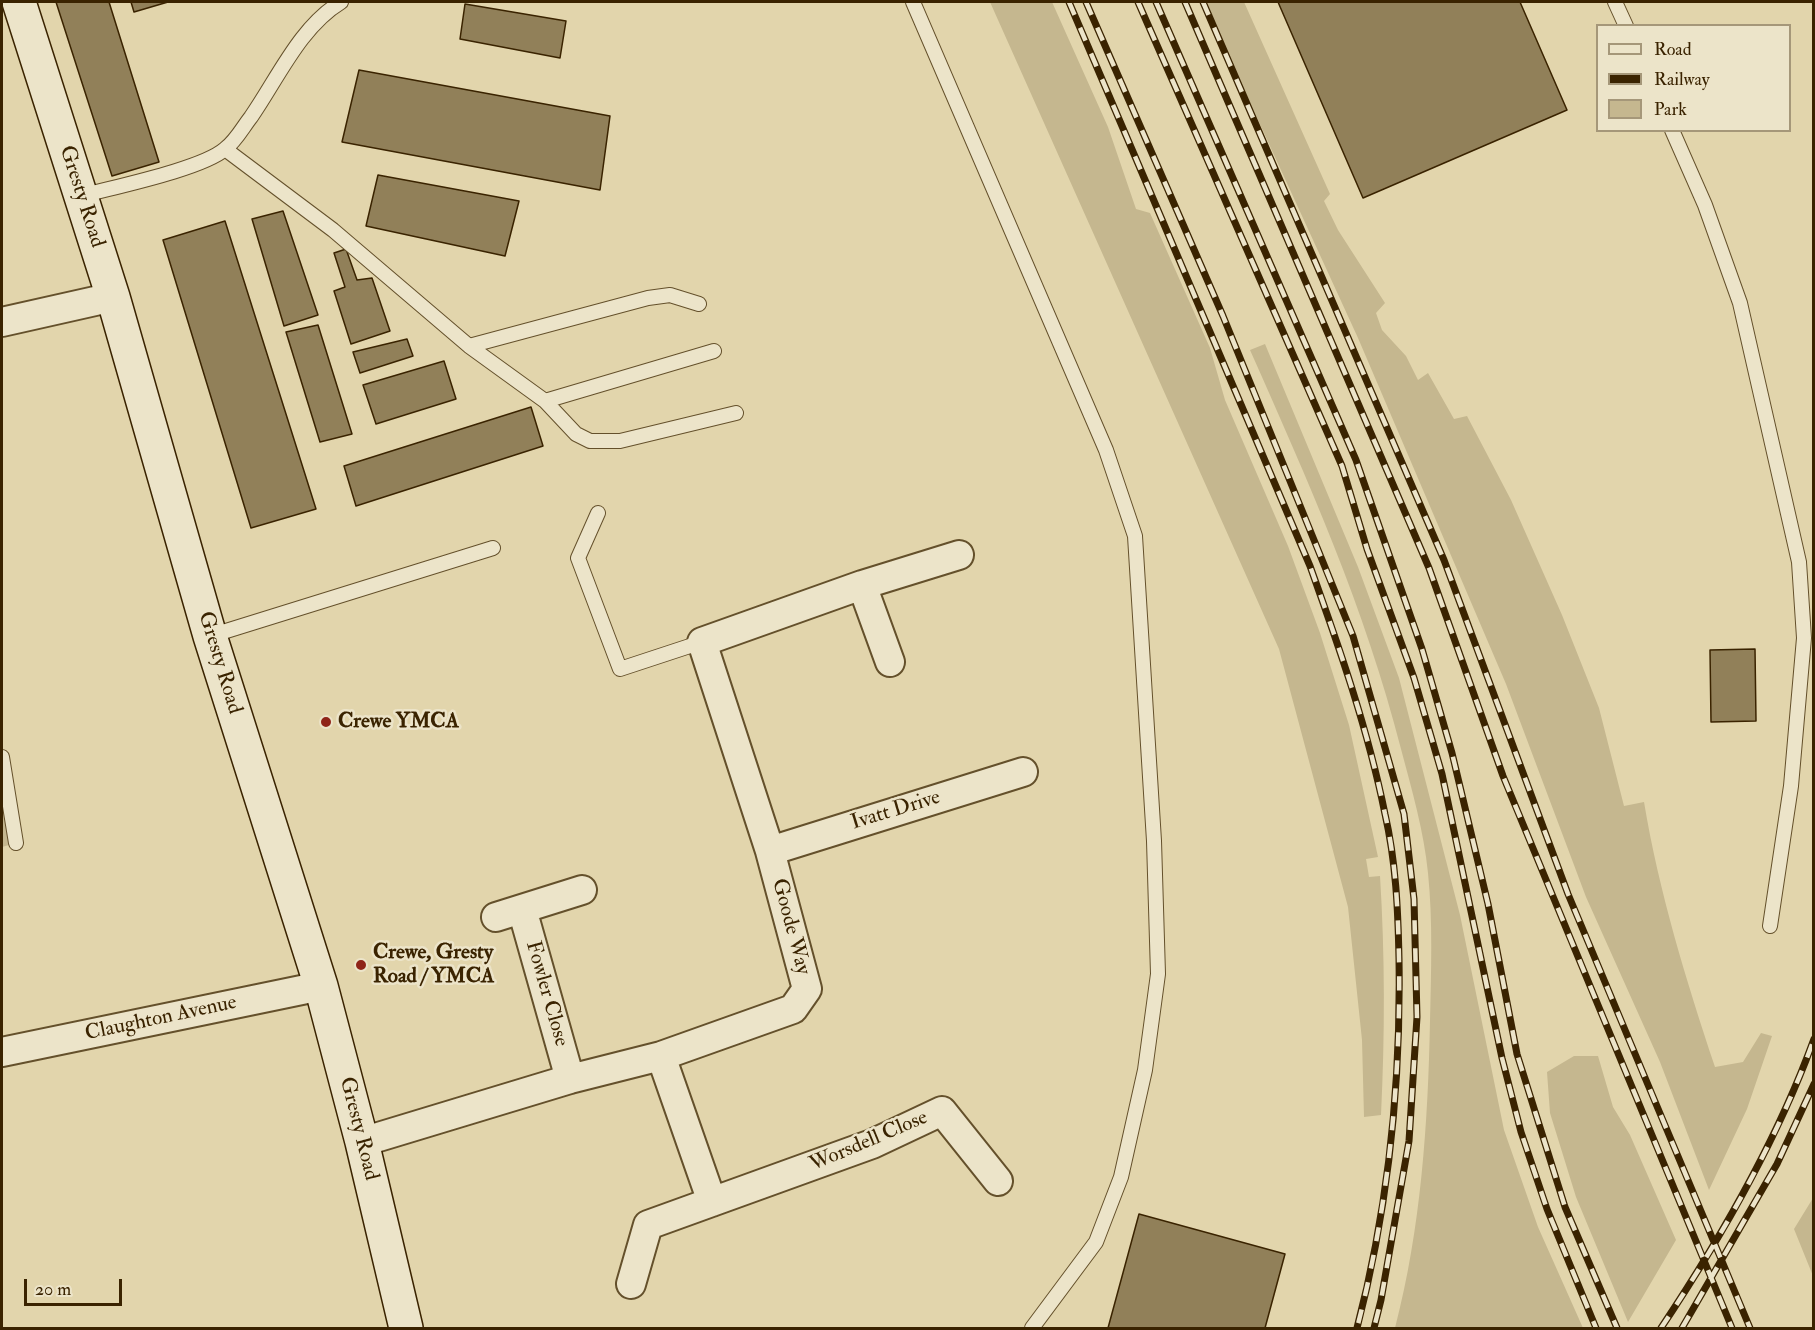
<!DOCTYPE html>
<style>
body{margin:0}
#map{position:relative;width:1815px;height:1330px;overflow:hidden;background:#e2d5ac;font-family:"IM FELL Double Pica",serif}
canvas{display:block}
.frame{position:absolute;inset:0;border:3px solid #3a2300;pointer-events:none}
.legend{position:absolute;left:1596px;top:24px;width:195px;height:108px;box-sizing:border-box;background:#ece4c9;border:2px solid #a59779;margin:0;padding:8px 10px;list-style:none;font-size:18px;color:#3a2300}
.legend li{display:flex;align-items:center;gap:12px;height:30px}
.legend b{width:30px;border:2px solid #a59779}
.scale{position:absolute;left:24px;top:1279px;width:98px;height:27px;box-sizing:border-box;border:3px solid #3a2300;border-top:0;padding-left:8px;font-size:18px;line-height:21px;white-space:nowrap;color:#3a2300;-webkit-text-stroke:4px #ece4c9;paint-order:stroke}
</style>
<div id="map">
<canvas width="1815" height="1330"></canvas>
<div class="frame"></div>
<ul class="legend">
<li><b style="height:8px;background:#ece4c9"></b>Road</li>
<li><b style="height:8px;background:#3a2300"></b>Railway</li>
<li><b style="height:16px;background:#c5b78f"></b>Park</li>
</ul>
<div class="scale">20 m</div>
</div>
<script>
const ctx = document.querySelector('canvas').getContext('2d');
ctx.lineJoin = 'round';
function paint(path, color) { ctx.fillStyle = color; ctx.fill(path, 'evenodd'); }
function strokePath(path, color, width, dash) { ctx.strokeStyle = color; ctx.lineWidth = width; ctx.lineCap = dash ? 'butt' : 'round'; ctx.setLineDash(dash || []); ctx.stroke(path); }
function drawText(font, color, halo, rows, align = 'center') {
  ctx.font = font + ' "IM FELL Double Pica",serif'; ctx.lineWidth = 5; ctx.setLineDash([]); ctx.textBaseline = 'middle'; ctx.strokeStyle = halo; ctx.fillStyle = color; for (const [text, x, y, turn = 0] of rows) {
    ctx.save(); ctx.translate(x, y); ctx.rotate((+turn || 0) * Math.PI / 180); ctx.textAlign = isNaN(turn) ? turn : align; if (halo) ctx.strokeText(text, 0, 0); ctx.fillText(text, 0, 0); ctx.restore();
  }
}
const green = new Path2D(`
 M990,2H1052L1108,127L1136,209L1150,213L1210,348L1225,400L1288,546L1320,633L1349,725L1378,857L1366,859L1369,877L1380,876C1385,956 1385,1035 1381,1115L1364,1117L1362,1040L1348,907L1279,649Z
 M1207,2H1244L1330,194L1324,201L1338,230L1385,303L1376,313L1382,330L1406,356L1418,380L1428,373L1454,419L1467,416L1511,500L1562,615L1599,708L1624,806L1644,802C1659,892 1686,980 1715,1067L1743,1062L1761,1033L1772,1036L1747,1109L1709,1190L1660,1062L1586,897L1506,684L1358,338L1230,59Z
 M1265,344L1358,567L1399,678L1460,915L1504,1130L1538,1227L1583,1328H1395C1421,1229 1428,1123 1430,1021C1431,972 1433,922 1428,873C1424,832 1412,790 1401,749C1365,608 1309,483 1250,350Z
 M2,757L16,843L2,847Z
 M1574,1056H1598L1613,1107L1630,1135L1676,1240L1628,1322L1576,1197L1550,1113L1547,1072Z
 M1813,1198V1276L1794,1229Z`);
const building = new Path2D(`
 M56,2H109L159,162L112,176Z
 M131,2H168L134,12Z
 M1278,2H1520L1567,110L1363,198Z
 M465,4L566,21L560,58L460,39Z
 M359,70L610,116L600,190L342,142Z
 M378,175L519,201L505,256L366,226Z
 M283,211L318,315L284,326L252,219Z
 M225,221L316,509L251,528L163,240Z
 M346,249L357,280L372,278L390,331L351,344L334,291L345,287L334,253Z
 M318,325L352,434L320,442L286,332Z
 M407,339L413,356L360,373L353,352Z
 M444,361L456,399L376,424L363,385Z
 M531,407L543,446L356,506L344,466Z
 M1755,649L1756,721L1711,722L1710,650Z
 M1139,1214L1285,1254L1265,1328H1108Z`);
const service = new Path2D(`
 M913,2L1106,450L1135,536L1154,841L1158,974L1145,1070L1121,1177L1096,1242L1032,1328
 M1615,2L1626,26
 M1672,130L1705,205L1740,303L1799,562L1804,638L1791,786L1770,926
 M225,149L333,230L469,346L545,401L576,434L590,441H620L736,413
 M81,196C114,187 202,169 225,149C236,141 243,127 251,117C278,78 300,27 341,2
 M469,346L648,298L670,295L699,304
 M545,401L714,351
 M598,513L578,558L620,669L702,642
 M210,636L493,548
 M2,757L16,843`);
const minor = new Path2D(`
 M2,322L113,297
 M862,585L890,662
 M770,851L1023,772
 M522,909L570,1079
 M496,917L582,890
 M2,1052L321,986
 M661,1056L712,1202
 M362,1142L570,1079L661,1056L793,1009L807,989L770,851L702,642L862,585L959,555
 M631,1284L648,1225L872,1144L942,1111L998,1181`);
const secondary = new Path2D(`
 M19,2L113,297L210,636L321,986L362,1142L406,1328`);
const rail = new Path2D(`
 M1069,2L1310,566C1339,647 1368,729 1385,814C1396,862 1398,910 1399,959C1401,1082 1388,1209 1357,1328
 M1086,2L1223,316L1353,636L1404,814L1414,899L1417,1017L1409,1141L1381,1300L1374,1328
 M1138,2L1342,466L1367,549L1414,678L1442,774L1502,1058L1521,1132L1547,1209L1596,1328
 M1156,2L1356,460L1422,649L1452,753L1488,904L1517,1054L1565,1207L1617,1328
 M1185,2L1429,568L1503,776L1732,1328
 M1203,2L1444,560L1568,894L1750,1328
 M1661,1328C1721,1238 1777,1141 1814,1039
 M1682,1328L1777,1164L1814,1084`);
const markers = [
 [326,722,6,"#8f2418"],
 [361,965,6,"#8f2418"]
];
const streetNames = [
 ["Gresty Road",81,197,72],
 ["Gresty Road",219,663,73],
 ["Ivatt Drive",896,811,-17],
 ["Goode Way",790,927,75],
 ["Fowler Close",546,994,74],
 ["Claughton Avenue",161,1019,-12],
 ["Gresty Road",358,1129,76],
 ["Worsdell Close",869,1142,-23]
];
const poiNames = [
 ["Crewe YMCA",338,722],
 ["Crewe, Gresty",373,953],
 ["Road / YMCA",373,977]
];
paint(green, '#c5b78f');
paint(building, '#918059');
strokePath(building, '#3a2300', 1.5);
strokePath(service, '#64502b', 16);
strokePath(minor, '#64502b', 32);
strokePath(secondary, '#3a2300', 36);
strokePath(service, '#ece4c9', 14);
strokePath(minor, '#ece4c9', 28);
strokePath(secondary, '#ece4c9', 33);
strokePath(rail, '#3a2300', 7);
strokePath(rail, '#ece4c9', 4.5, [14]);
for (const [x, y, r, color] of markers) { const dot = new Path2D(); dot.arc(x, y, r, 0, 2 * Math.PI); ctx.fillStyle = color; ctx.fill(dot); strokePath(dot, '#ece4c9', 2); }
drawText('21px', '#3a2300', '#ece4c9', streetNames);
drawText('bold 21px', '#3a2300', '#ece4c9', poiNames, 'left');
</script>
